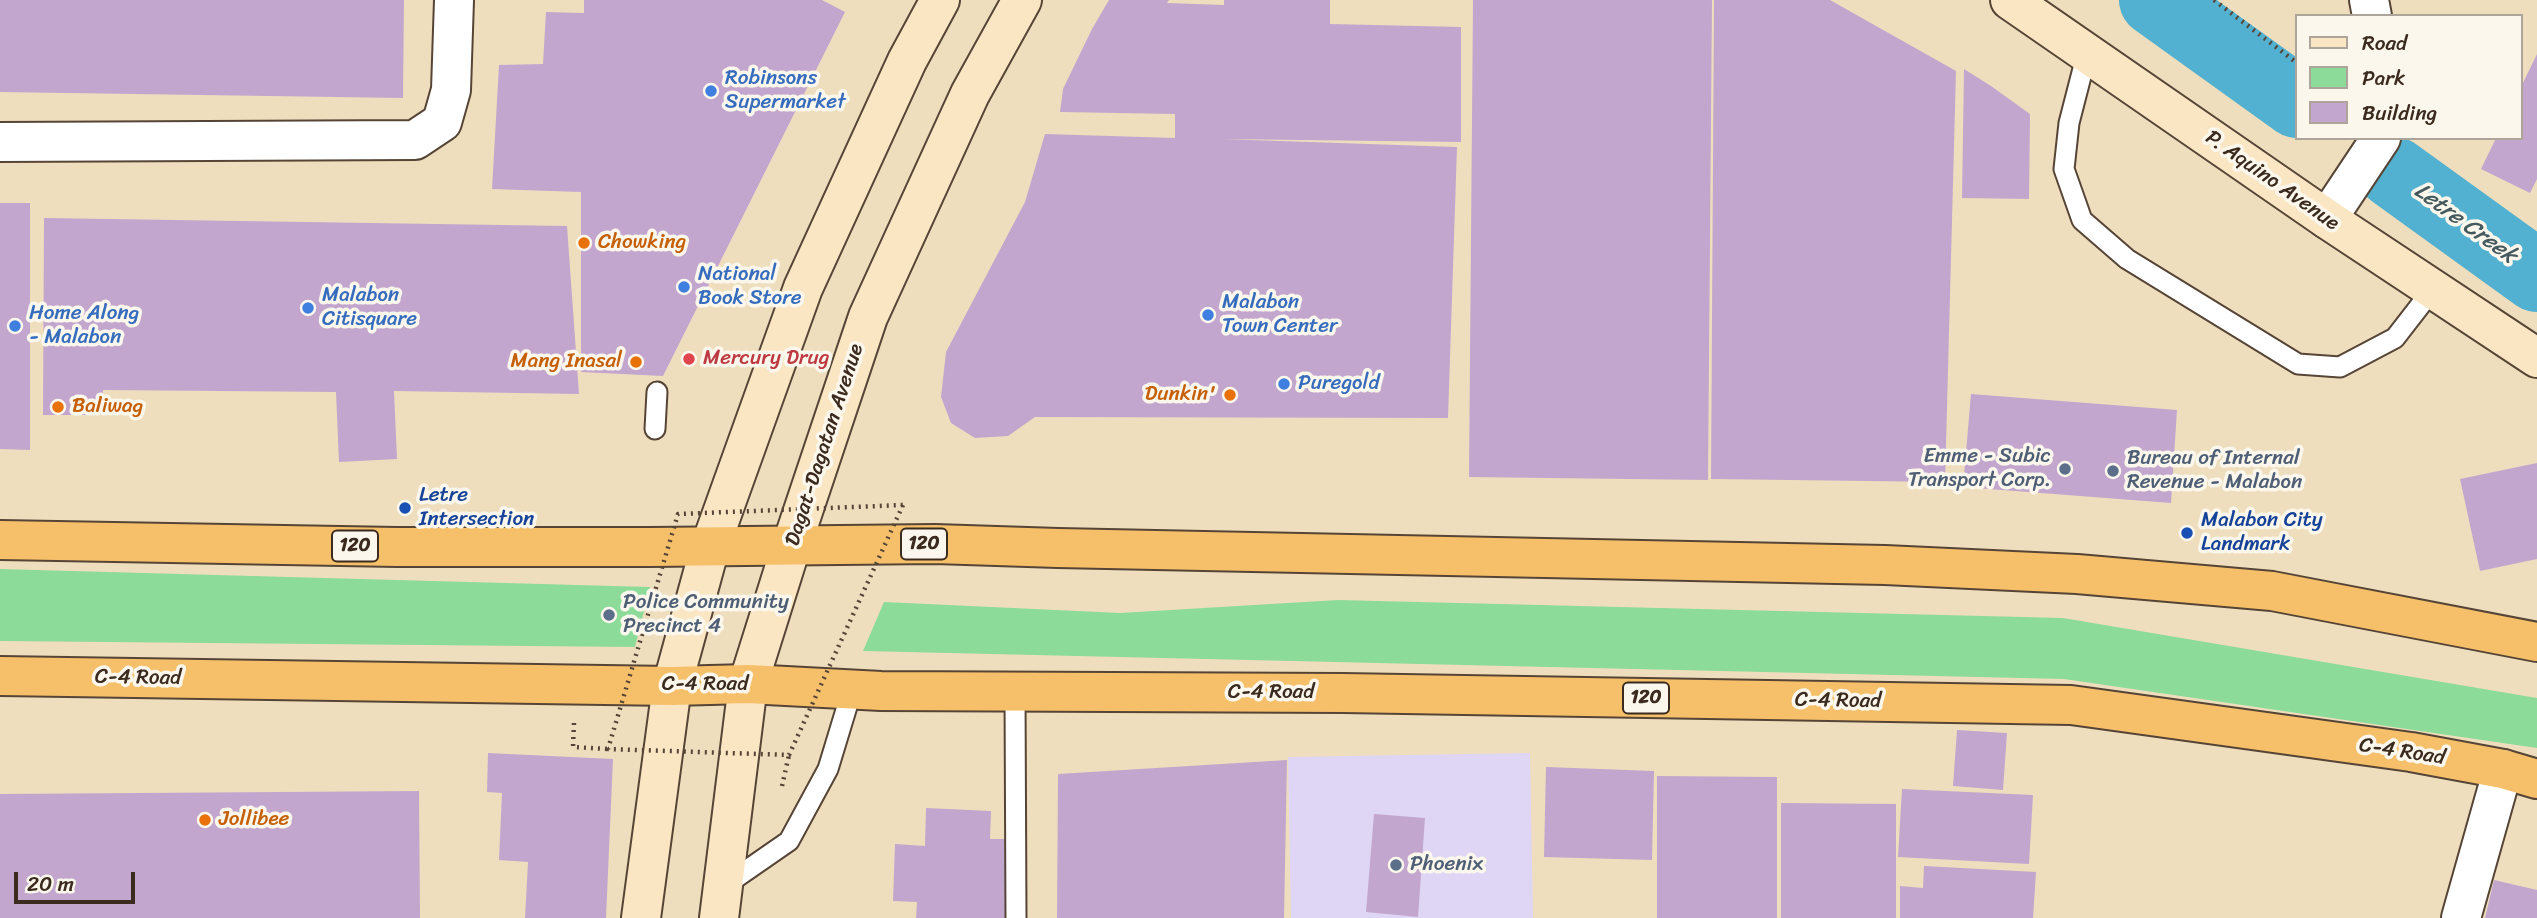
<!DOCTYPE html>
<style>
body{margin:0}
#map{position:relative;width:2537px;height:918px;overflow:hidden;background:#eedebd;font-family:Sriracha,sans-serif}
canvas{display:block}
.legend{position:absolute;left:2295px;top:14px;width:228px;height:126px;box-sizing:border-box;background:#fbf7ec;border:2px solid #aea59a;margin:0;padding:9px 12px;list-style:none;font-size:21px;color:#3b2a1e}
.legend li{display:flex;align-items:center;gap:14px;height:35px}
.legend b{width:35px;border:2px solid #aea59a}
.scale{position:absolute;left:14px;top:872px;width:121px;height:32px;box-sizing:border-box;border:4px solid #3b2a1e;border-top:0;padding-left:9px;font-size:21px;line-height:24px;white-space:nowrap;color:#3b2a1e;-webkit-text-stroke:5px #fbf7ec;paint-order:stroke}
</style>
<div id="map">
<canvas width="2537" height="918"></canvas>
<ul class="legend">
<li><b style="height:9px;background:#fbe6c4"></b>Road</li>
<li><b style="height:19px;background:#8ddb99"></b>Park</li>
<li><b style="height:19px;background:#c3a6ce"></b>Building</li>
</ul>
<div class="scale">20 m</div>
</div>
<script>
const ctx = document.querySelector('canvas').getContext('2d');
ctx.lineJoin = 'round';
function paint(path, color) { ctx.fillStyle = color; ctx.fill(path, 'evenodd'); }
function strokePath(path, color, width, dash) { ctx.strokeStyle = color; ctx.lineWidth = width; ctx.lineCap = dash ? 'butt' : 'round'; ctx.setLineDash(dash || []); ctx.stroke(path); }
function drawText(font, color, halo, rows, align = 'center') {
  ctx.font = font + ' Sriracha,sans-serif'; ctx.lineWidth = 7; ctx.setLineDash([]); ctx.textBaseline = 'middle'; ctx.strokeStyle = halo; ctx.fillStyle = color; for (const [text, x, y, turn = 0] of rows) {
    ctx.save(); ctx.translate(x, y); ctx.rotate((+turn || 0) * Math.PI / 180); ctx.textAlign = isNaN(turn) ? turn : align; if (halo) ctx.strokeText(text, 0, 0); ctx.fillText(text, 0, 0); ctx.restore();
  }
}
const built = new Path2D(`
 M1530,753L1533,918H1291L1288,757Z`);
const green = new Path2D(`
 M0,569L650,587L635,647L0,641Z
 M1338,600L2063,618L2537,698V748L2064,679L863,651L884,602L1120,613Z`);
const river = new Path2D(`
 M2155,0L2297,102
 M2393,172L2537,276`);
const building = new Path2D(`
 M0,0H404L403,98L0,92Z
 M584,0H822L845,12L663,376L581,372V192L492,189L499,65L543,64L546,12L584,13Z
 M1109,0H1169L1167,3L1224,5V0H1330V24L1461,27V142L1221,139L1457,147L1448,418L1035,417L1008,436L975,438L951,423L941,397L946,352L1025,202L1045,134L1175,138V114L1060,112L1063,89L1092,29Z
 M1473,0H1712L1708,480L1469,477Z
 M1714,0H1830L1956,71L1945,482L1711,479Z
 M2537,54V179L2530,193L2481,169L2496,138H2521V87Z
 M1964,69L1991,86L2030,114L2029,199L1962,198Z
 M0,203H30V450L0,449Z
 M44,218L567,226L579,394L394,391L397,459L339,462L336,392L103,390V415H43Z
 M1971,394L2177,410L2171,503L1963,487Z
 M2537,463V559L2480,571L2460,479Z
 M1957,730L2007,733L2003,790L1953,786Z
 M488,753L613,759L606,918H525L528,862L499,860L502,793L487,792Z
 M1287,760L1284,918H1057L1058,774Z
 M1546,767L1654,771L1652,860L1544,857Z
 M1657,776L1777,777V918H1657Z
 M1902,789L2033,795L2029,864L1898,857Z
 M419,791L420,918H0V794Z
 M1781,803L1896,804V918H1781Z
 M926,808L991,811L990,839H1014L1011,918H916L917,902L893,901L895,844L925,846Z
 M1374,814L1425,818L1418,917L1366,912Z
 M1924,866L2036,872L2033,918H1900V886L1923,888Z
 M2494,880L2537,890V918H2485Z`);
const path = new Path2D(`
 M2214,0L2297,63
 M574,723L573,747L608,749
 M782,786L789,755`);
const service = new Path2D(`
 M2087,53L2069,123L2064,169L2082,220L2127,259L2298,364L2340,367L2395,338L2433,289
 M655,429L657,392
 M1015,692L1016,918
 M724,886L789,841L828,769L852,690`);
const minor = new Path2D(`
 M2369,0L2372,16
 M0,142L415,140L442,122L451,90L454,0
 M2327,219L2381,138
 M2461,918L2503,769`);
const secondary = new Path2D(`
 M2010,0L2327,219L2537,358
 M641,918L672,686L710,547L803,288L907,61L940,0
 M719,918L748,684L791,547L868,317L970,94L1022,0`);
const trunk = new Path2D(`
 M0,540L397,547H651L935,544L1058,548L1885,565L2077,574L2272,591L2537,642
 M0,676L672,686L748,684L881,691L1343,693L2071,705L2411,752L2503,769L2537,779`);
const pathBridge = new Path2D(`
 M903,505L789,755L608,749L678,514Z`);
const markers = [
 [711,91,7,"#3f7fe0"],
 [584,243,7,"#e8710a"],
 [684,287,7,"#3f7fe0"],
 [308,308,7,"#3f7fe0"],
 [1208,315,7,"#3f7fe0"],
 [15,326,7,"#3f7fe0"],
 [689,359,7,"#e0444e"],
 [636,362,7,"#e8710a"],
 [1284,384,7,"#3f7fe0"],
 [1230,395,7,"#e8710a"],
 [58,407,7,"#e8710a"],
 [2065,469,7,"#5c6f8a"],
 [2113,471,7,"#5c6f8a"],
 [405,508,7,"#1a4fb4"],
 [2187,533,7,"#1a4fb4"],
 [609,615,7,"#5c6f8a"],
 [205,820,7,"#e8710a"],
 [1396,865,7,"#5c6f8a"]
];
const shields = [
 [924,544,46],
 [355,546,46],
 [1646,698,46]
];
const shieldNames = [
 ["120",924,544],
 ["120",355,546],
 ["120",1646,698]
];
const shopNames = [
 ["Robinsons",725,79],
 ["Supermarket",725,103],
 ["National",698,275],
 ["Book Store",698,299],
 ["Malabon",322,296],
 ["Citisquare",322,320],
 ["Malabon",1222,303],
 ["Town Center",1222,327],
 ["Home Along",29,314],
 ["- Malabon",29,338],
 ["Puregold",1298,384]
];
const streetNames = [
 ["P. Aquino Avenue",2272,181,35],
 ["Dagat-Dagatan Avenue",825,445,-72],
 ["C-4 Road",138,678,1],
 ["C-4 Road",705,685],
 ["C-4 Road",1271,693],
 ["C-4 Road",1838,701,1],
 ["C-4 Road",2402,752,9]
];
const foodNames = [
 ["Chowking",598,243],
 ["Mang Inasal",622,362,"right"],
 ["Dunkin'",1216,395,"right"],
 ["Baliwag",72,407],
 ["Jollibee",219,820]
];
const healthNames = [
 ["Mercury Drug",703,359]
];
const serviceNames = [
 ["Emme - Subic",2051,457,"right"],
 ["Transport Corp.",2051,481,"right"],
 ["Bureau of Internal",2127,459],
 ["Revenue - Malabon",2127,483],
 ["Police Community",623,603],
 ["Precinct 4",623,627],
 ["Phoenix",1410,865]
];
const transitNames = [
 ["Letre",419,496],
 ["Intersection",419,520],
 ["Malabon City",2201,521],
 ["Landmark",2201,545]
];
const waterNames = [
 ["Letre Creek",2465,224,36]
];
paint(built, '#dfd5f5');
paint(green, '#8ddb99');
strokePath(river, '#52b0d1', 72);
paint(building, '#c3a6ce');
strokePath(service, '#564536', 23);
strokePath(minor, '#564536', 42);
strokePath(secondary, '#564536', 42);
strokePath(trunk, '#564536', 42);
strokePath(path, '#564536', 4.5, [2, 5]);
strokePath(service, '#fff', 19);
strokePath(minor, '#fff', 38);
strokePath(secondary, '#fbe6c4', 38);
strokePath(trunk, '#f6c06b', 38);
strokePath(pathBridge, '#564536', 4.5, [2, 5]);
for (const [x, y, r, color] of markers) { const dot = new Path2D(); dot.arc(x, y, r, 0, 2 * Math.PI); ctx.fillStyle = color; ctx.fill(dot); strokePath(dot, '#fbf7ec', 2.5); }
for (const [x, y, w] of shields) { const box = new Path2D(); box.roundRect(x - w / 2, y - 15.5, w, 31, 5); ctx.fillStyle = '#fbf7ec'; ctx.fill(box); strokePath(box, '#3b2a1e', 2); }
drawText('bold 19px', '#3b2a1e', null, shieldNames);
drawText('21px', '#366cbe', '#fbf7ec', shopNames, 'left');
drawText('21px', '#3b2a1e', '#fbf7ec', streetNames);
drawText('21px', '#c56008', '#fbf7ec', foodNames, 'left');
drawText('21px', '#be3a42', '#fbf7ec', healthNames, 'left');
drawText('21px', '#4e5e75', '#fbf7ec', serviceNames, 'left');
drawText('21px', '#164399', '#fbf7ec', transitNames, 'left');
drawText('italic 23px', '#43595d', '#fbf7ec', waterNames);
</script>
